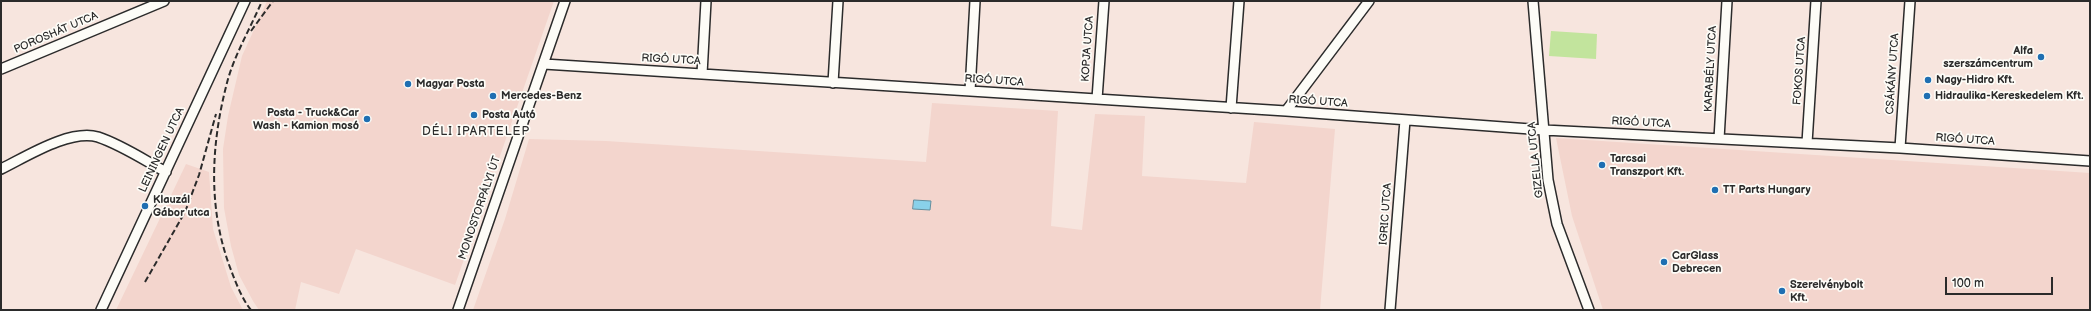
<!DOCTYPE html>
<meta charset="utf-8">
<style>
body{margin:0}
#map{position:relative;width:2091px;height:311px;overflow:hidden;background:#f7e5de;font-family:"Balsamiq Sans",sans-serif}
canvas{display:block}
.frame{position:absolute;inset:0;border:2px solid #2b2b2b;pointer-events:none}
.scale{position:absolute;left:1945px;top:277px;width:108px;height:18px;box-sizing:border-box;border:2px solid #2b2b2b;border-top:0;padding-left:5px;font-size:12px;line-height:14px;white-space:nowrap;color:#2b2b2b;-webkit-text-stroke:3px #fdfcf7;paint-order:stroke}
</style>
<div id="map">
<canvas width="2091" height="311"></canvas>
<div class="frame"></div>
<div class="scale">100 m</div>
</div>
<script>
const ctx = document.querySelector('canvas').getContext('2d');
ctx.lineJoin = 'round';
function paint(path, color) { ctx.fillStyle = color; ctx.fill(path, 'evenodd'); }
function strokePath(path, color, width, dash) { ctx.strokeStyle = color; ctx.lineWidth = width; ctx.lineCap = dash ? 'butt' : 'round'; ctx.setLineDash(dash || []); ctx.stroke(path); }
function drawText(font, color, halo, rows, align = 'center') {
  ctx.font = font + ' "Balsamiq Sans",sans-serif'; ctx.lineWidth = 3.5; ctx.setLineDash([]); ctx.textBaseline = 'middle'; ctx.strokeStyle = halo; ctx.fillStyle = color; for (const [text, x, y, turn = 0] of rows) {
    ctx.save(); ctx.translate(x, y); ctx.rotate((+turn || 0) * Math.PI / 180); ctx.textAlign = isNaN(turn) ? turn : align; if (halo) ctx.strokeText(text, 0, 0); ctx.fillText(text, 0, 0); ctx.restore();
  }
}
const built = new Path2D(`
 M267,1H554L455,285L356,249L339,294L301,282L295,310H259L253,301L239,275L231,246L224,208L223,149L228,116L242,56Z
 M932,103L1058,111L1051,226L1082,230L1095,114L1145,116L1142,176L1246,183L1254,122L1335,129L1320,310H473L505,219L529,139L606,141L926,162Z
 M1556,138L2090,173V310H1603L1572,216Z
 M186,164L209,172L213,229L231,287L243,310H116Z`);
const green = new Path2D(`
 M1551,31L1597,34L1596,59L1549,56Z`);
const water = new Path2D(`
 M914,200L931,201L930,210L913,209Z`);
const minor = new Path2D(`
 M1533,1L1548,180L1557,224L1589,310
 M544,64L1286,111L1544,130L1900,148L2090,161
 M1,69L164,1
 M702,74L706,1
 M833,83L838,1
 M970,91L975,1
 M1097,99L1104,1
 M1231,108L1239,1
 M1286,111L1369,1
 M1719,139L1727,1
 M1807,143L1816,1
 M1900,148L1910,1
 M1,169C26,157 69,129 98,137C122,145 144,160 166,172
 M101,310L245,1
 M458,310L565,1
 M1390,310L1405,120`);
const rail = new Path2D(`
 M251,31L273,1
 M145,282L185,212L199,175L216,114
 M251,310C242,299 236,283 231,270C207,208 211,142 228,79C236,52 251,27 262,1`);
const markers = [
 [2041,57,4,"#1f6fb2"],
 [1928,80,4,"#1f6fb2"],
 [408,84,4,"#1f6fb2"],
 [493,96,4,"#1f6fb2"],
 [1927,96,4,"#1f6fb2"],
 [474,115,4,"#1f6fb2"],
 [367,119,4,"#1f6fb2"],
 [1602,165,4,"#1f6fb2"],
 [1715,190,4,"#1f6fb2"],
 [145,206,4,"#1f6fb2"],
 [1664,262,4,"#1f6fb2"],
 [1782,291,4,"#1f6fb2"]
];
const streetNames = [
 ["POROSHÁT UTCA",56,33,-23],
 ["KOPJA UTCA",1088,49,-86],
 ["RIGÓ UTCA",671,60,3],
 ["KARABÉLY UTCA",1711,69,-87],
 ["FOKOS UTCA",1800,71,-86],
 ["CSÁKÁNY UTCA",1893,74,-86],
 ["RIGÓ UTCA",994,81,4],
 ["RIGÓ UTCA",1318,102,4],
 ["RIGÓ UTCA",1641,123,3],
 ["RIGÓ UTCA",1965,140,4],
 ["LEININGEN UTCA",162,150,-65],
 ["GIZELLA UTCA",1536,160,-96],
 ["MONOSTORPÁLYI ÚT",480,208,-71],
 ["IGRIC UTCA",1386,214,-86]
];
const poiNames = [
 ["Alfa",2033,51,"right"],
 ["szerszámcentrum",2033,64,"right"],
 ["Nagy-Hidro Kft.",1936,80],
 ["Magyar Posta",416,84],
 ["Mercedes-Benz",501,96],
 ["Hidraulika-Kereskedelem Kft.",1935,96],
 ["Posta - Truck&Car",359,113,"right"],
 ["Wash - Kamion mosó",359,126,"right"],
 ["Posta Autó",482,115],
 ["Tarcsai",1610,159],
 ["Transzport Kft.",1610,172],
 ["TT Parts Hungary",1723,190],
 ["Klauzál",153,200],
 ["Gábor utca",153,213],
 ["CarGlass",1672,256],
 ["Debrecen",1672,269],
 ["Szerelvénybolt",1790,285],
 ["Kft.",1790,298]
];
const neighbourhoodNames = [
 ["DÉLI IPARTELEP",476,132]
];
paint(built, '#f3d5cd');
paint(green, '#c2e49d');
paint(water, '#89d1ea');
strokePath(water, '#638f9e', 1);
strokePath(minor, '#2b2b2b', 12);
strokePath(minor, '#fdfcf7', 9);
strokePath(rail, '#2b2b2b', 2, [6, 3]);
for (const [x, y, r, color] of markers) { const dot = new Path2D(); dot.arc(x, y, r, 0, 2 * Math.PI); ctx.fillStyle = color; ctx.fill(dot); strokePath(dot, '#fdfcf7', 1.5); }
drawText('11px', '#2b2b2b', '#fdfcf7', streetNames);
drawText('bold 11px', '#2b2b2b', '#fdfcf7', poiNames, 'left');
ctx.letterSpacing = '1px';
drawText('12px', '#2b2b2b', '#fdfcf7', neighbourhoodNames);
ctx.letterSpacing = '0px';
</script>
